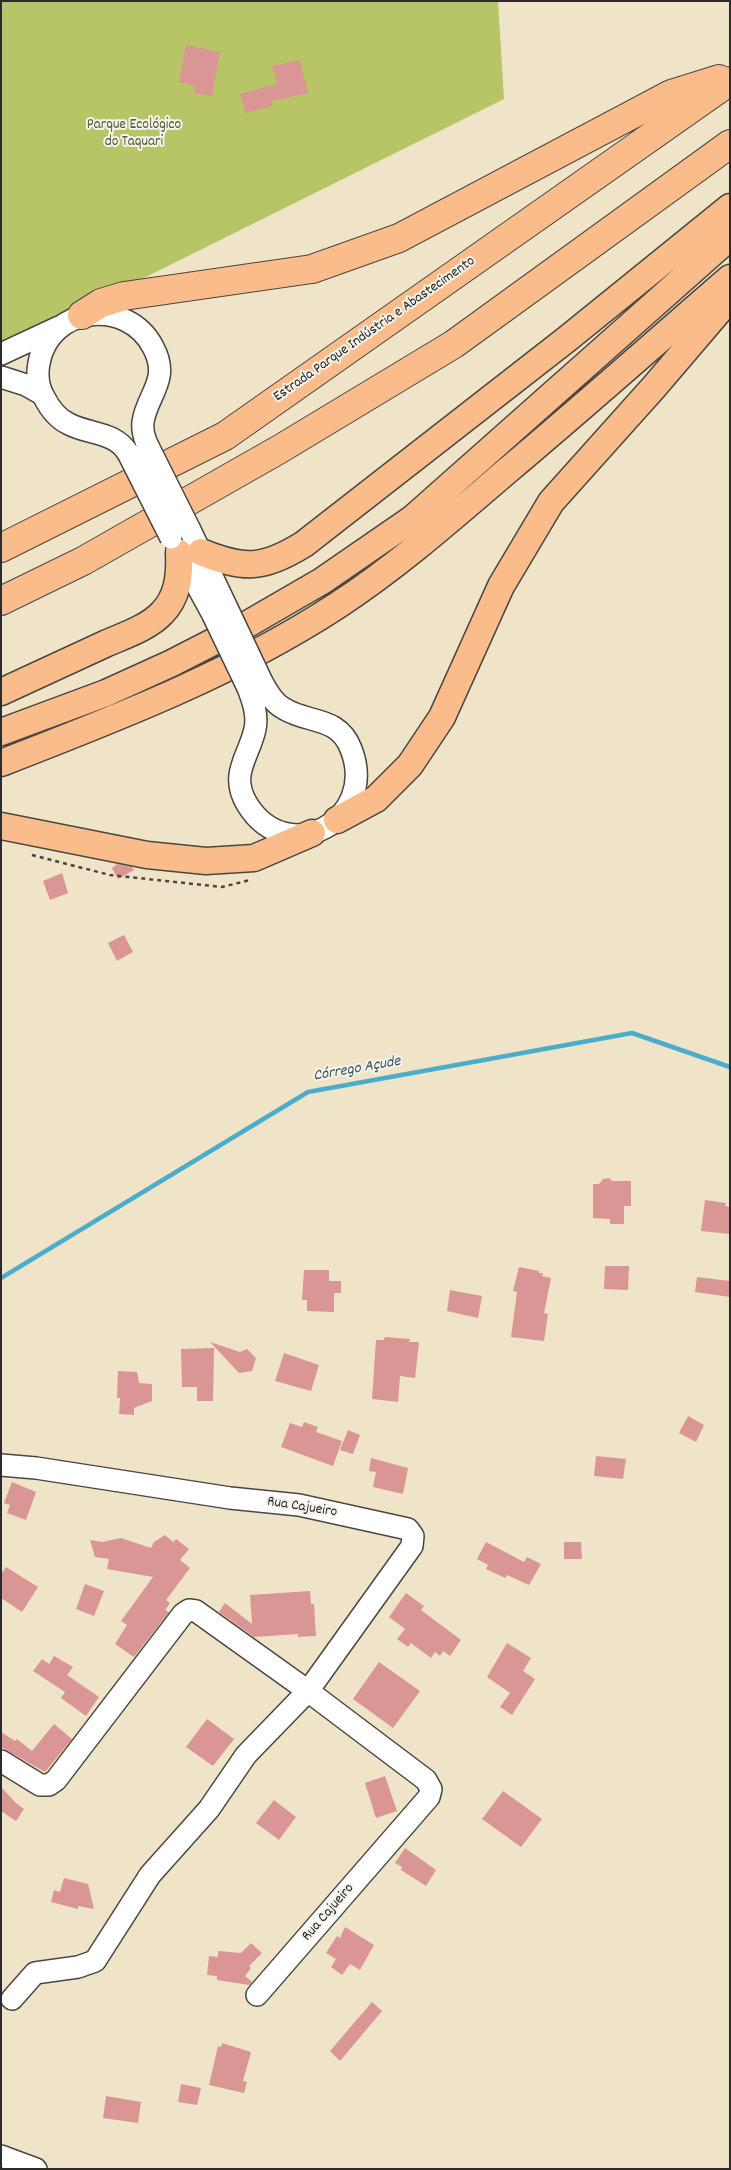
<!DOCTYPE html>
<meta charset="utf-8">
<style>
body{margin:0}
#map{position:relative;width:731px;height:2170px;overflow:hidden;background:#efe4c8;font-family:Dekko,sans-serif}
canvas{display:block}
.frame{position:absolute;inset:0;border:2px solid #2b2b2b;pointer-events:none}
</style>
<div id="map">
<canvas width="731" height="2170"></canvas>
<div class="frame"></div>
</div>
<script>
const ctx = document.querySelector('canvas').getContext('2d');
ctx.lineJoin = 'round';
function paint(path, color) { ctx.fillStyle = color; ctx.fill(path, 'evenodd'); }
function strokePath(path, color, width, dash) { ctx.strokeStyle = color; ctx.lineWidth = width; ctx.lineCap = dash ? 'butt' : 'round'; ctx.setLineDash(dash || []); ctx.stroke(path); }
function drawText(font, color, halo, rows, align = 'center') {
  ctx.font = font + ' Dekko,sans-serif'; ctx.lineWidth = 4; ctx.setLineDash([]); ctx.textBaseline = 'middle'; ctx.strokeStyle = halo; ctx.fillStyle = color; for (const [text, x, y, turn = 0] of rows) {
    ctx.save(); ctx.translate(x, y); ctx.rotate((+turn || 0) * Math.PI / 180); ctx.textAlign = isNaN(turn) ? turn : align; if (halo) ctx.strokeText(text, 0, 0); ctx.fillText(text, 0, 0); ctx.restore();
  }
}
const green = new Path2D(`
 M1,1H498L504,99L1,349Z`);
const stream = new Path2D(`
 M1,1278L308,1092L632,1033L730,1067`);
const building = new Path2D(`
 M186,45L220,52L212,96L194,93L195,86L179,82Z
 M300,60L308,93L272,101L273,106L245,113L240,94L277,84L272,66Z
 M117,864L132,867L134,870L118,879L112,868Z
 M62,873L68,893L50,900L43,881Z
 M124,935L133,952L117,961L108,943Z
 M609,1178L612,1181H631V1206H624V1224H610V1219L593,1218V1184H599L603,1179Z
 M705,1200L726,1203L725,1206L730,1207V1234L701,1231Z
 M605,1266H629L628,1290L604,1289Z
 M519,1267L539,1271V1273H543L542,1276L551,1278L544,1313L548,1314L544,1341L511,1337L517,1292L513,1291Z
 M304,1270H329V1281H341V1293H334V1312L307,1311V1300H302Z
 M697,1277L730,1281V1297L695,1292Z
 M450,1290L482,1296L478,1318L447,1311Z
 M385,1337L410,1339L409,1342H419L415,1378L400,1376L398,1402L372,1399L376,1340H384Z
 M210,1342L240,1352L247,1349L256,1358L252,1371L239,1373Z
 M214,1348L213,1401H197V1387H182L181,1349Z
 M284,1353L319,1365L311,1391L275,1381Z
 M118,1371L137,1372L139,1383L152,1384V1401L134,1408V1415L119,1414L120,1398H117Z
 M688,1416L704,1425L696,1442L679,1433Z
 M304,1422L318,1427L316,1432L342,1441L333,1466L281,1447L290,1423L302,1427Z
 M348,1430L360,1435L353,1454L340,1450Z
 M596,1456L626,1459L623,1479L594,1476Z
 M371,1458L408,1468L403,1494L373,1487L376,1472L369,1471Z
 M12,1482L36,1492L26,1520L7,1513L10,1505L4,1503Z
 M165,1535L173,1542L176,1539L189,1549L180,1560L190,1568L166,1600L170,1603L165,1610L169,1612L134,1657L115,1644L127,1625L121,1621L153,1577L107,1569L109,1559L95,1557L90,1540L102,1542L121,1538L151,1548L154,1542Z
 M486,1542L524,1562L527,1557L541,1564L529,1585L507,1575L505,1578L486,1569L488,1565L477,1559Z
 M564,1542H581L582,1559H564Z
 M6,1567L38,1587L22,1612L1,1598V1574Z
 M85,1584L104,1591L94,1616L76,1609Z
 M310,1591L311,1604H314L316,1636L298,1637V1634L254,1637L219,1612L225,1603L252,1624L250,1595Z
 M406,1593L424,1606L421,1610L461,1640L450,1656L443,1651L440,1656L435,1652L431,1658L411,1643L408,1647L397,1639L405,1629L389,1617Z
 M507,1643L531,1658L523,1671L535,1679L512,1715L500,1707L510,1693L487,1677Z
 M54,1656L73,1667L67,1675L99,1697L86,1716L61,1698L65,1692L33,1671L42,1659L49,1664Z
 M379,1662L420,1691L393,1728L353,1699Z
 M207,1719L234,1739L213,1766L186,1747Z
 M54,1724L72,1739L45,1772L1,1747V1732L15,1741L17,1739L32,1751Z
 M385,1776L397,1811L376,1818L365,1783Z
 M1,1787L16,1803L24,1809L16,1821L1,1811Z
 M503,1791L542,1819L521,1847L482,1819Z
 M274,1800L296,1817L279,1840L256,1823Z
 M405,1848L436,1870L426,1886L401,1870L402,1867L395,1863Z
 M64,1878L88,1884L94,1909L78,1906V1909L51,1902L54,1890L60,1892Z
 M345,1927L374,1945L360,1970L350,1964L342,1975L331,1967L336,1959L326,1953L337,1936L340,1938Z
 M251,1943L262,1953L249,1966L251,1968L245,1976L252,1982L249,1985L217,1980V1976L207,1975L209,1956L218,1957V1951L241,1953Z
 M372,2002L382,2011L340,2061L330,2051Z
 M222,2043L251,2052L243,2081L247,2082L244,2093L209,2085L218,2046L221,2047Z
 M181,2084L201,2088L197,2105L178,2102Z
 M106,2096L141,2102L138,2123L103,2118Z`);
const path = new Path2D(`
 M32,855L110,875L222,887L250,880`);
const minor = new Path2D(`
 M1,354L59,327
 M1,377L26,385L42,394
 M128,453C114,431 90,435 69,424C58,419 49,407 44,397C38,387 37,374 39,363C49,306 127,297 153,347C171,380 147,394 143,422C142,430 144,437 147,444
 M190,530L227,608
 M177,549L213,615
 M248,688C253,701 258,715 255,729C249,757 229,774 247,804C287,870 379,820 351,749C338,715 307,724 283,708C273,703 267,691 262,682
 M1,1465L36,1468L230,1498L299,1505L408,1529L413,1536L412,1546L308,1691L426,1780L431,1789L429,1797L257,1995
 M1,1761L40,1785H49L56,1780L183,1614L189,1610L196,1611L308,1691L246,1755L209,1809L150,1875L95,1961L78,1967L35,1973L12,1999
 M1,2156L36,2169`);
const major = new Path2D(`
 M201,552C244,570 264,569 304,544L567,339L730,207
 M1,692C36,676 71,660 105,644C123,636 148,628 162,613C178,597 180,575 179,553
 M1,732L106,693L172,663L246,625L322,581L412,519L730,237
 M1,763C117,718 234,673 338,605C399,565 453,517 508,470C583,407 656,342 730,278
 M337,820L376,799L410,765L442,717L501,586L551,502L654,387L730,298
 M1,826L147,855L206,861L254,858L312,833`);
const highway = new Path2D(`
 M82,315L101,303L124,296L312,269L399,238L671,94L719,79
 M1,548L225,436L730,81
 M1,601L83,561L280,449L454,344L730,144`);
const minorBridge = new Path2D(`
 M147,444L190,530
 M128,453L171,538
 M227,608L262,682
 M213,615L248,688`);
const parkNames = [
 ["Parque Ecológico",134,126],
 ["do Taquari",134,143]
];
const streetNames = [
 ["Estrada Parque Indústria e Abastecimento",375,330,-35],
 ["Rua Cajueiro",302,1508,9],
 ["Rua Cajueiro",329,1913,-49]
];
const waterNames = [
 ["Córrego Açude",357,1070,-10]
];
paint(green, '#b7c567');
strokePath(stream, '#4cadcb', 4.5);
paint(building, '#da9694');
strokePath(minor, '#484743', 24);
strokePath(major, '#484743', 29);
strokePath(highway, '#484743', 30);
strokePath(path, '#484743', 2.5, [4, 4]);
strokePath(minor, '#fff', 21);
strokePath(major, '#fabc8b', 26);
strokePath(highway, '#fabc8b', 28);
strokePath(minorBridge, '#484743', 24, []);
strokePath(minorBridge, '#fff', 21);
drawText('15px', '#55593d', '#f7f3e8', parkNames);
drawText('15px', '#2b2b2b', '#f7f3e8', streetNames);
drawText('italic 16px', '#375863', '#f7f3e8', waterNames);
</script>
